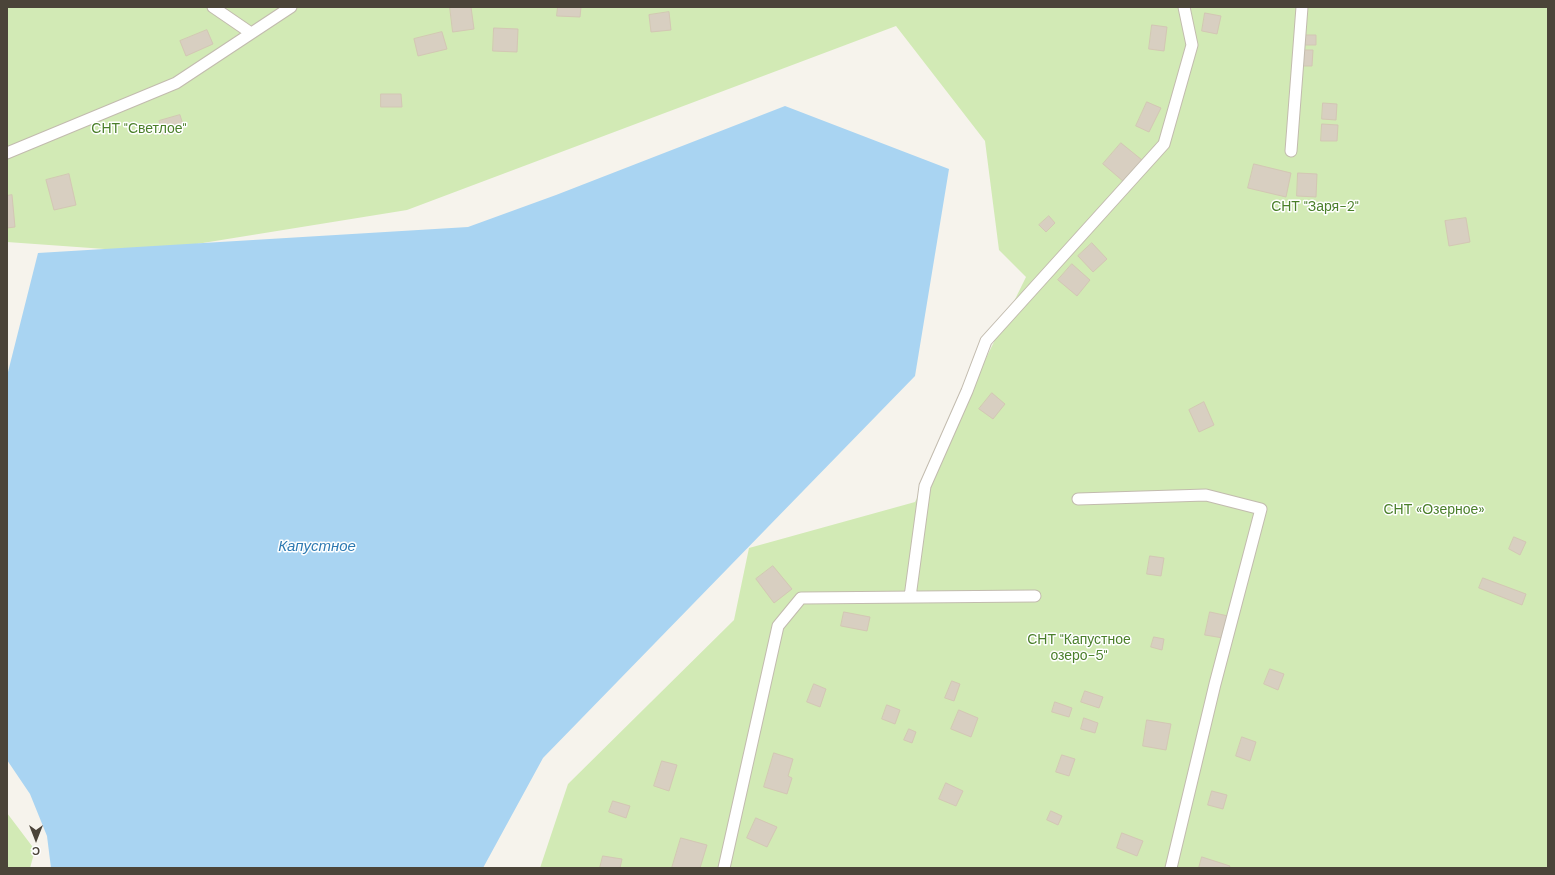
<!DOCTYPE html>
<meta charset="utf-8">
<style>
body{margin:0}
#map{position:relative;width:1555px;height:875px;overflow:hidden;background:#f6f3ec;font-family:"DM Sans",sans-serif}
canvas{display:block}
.frame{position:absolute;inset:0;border:8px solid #4b4439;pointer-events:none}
.north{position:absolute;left:16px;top:819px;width:40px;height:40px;-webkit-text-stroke:3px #fff;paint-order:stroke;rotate:180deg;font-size:11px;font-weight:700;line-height:16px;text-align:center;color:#4b4439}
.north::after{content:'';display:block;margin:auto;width:14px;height:18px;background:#4b4439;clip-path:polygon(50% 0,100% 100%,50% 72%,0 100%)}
</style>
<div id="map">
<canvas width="1555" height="875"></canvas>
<div class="frame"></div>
<div class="north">С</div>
</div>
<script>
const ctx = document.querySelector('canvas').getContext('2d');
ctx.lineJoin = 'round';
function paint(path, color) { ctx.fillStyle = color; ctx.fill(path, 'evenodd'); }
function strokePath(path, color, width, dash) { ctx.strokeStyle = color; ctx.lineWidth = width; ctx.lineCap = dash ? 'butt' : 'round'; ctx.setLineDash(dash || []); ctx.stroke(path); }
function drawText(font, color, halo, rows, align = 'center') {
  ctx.font = font + ' "DM Sans",sans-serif'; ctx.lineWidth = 3; ctx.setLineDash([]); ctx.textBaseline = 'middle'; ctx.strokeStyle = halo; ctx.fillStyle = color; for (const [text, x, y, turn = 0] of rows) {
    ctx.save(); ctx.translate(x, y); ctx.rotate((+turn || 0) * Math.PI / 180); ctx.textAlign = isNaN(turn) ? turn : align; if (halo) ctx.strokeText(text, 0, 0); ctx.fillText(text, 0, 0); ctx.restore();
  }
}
const green = new Path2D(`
 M7,7H1548V868H540L568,784L734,620L749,548L915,502L1026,277L999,250L985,141L896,26L407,210L147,252L7,242Z
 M7,813L35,850L30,868H7Z`);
const water = new Path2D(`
 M785,106L949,169L915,376L543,758L483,868H51L47,836L30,794L7,760V376L38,253L468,227L556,195Z`);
const building = new Path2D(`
 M450,7H471L474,29L453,32Z
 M558,7H581L580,17L557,16Z
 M669,12L671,30L651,32L649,15Z
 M1205,13L1221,16L1217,34L1202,31Z
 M1152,25L1167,27L1164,51L1149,49Z
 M494,28L518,29L517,52L493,51Z
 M207,30L213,44L186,56L180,41Z
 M442,32L447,49L418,56L414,39Z
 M1303,35H1316V45H1302Z
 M1304,50H1313L1312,66H1303Z
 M381,94H401L402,107H381Z
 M1147,102L1161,108L1149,132L1136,126Z
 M1323,103L1337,104L1336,120L1322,119Z
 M180,115L184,128L164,135L159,121Z
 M1322,124L1338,125L1337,141H1321Z
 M1121,143L1142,160L1124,182L1103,164Z
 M1254,164L1291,173L1286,197L1248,188Z
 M1298,173L1317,174L1316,197L1297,196Z
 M69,174L76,205L54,210L46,180Z
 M12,195L15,227L7,228V196Z
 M1049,216L1055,223L1046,232L1039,225Z
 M1466,218L1470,242L1449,246L1445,221Z
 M1092,243L1107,259L1093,272L1078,256Z
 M1072,264L1090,280L1077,296L1058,280Z
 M992,393L1005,404L993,419L979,409Z
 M1204,402L1214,425L1199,432L1189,410Z
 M1514,537L1526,542L1520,555L1509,549Z
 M1150,556L1164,558L1161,576L1147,574Z
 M773,566L792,589L774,603L756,579Z
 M1483,578L1526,594L1522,605L1479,588Z
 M844,612L870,617L867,631L841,626Z
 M1210,612L1228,616L1223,638L1205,635Z
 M1154,637L1164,639L1162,650L1151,647Z
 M1270,669L1284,674L1278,690L1264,684Z
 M952,681L960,684L954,701L945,698Z
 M814,684L826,689L820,707L807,702Z
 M1085,691L1103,697L1099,708L1081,702Z
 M1055,702L1072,708L1069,717L1052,712Z
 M887,705L900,710L895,724L882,719Z
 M959,710L978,718L971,737L951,729Z
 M1084,718L1098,723L1095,733L1081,729Z
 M1147,720L1171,724L1166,750L1143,746Z
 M909,729L916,732L912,743L904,740Z
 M1242,737L1256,742L1250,761L1236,756Z
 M774,753L793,759L788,776L792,778L787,794L764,787Z
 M1062,755L1075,759L1069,776L1056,772Z
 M662,761L677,765L669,791L654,786Z
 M946,783L963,791L956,806L939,799Z
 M1212,791L1227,795L1223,809L1208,805Z
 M613,801L630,806L626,818L609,812Z
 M1051,811L1062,816L1058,825L1047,820Z
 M756,818L777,827L767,847L747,838Z
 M1122,833L1143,841L1137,856L1117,848Z
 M681,838L707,845L700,868H672Z
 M603,856L622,859L620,868H600Z
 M1202,857L1230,866L1229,868H1199Z`);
const lane = new Path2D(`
 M213,7L251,33
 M1291,151L1302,7
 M7,153L176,83L291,7
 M1078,499L1206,495L1261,509L1215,684L1171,868
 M910,597L925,486L967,391L986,341L1164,144L1192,45L1184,7
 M724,868L778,626L801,598L1035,596`);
const parkNames = [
 ["СНТ \"Светлое\"",139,129],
 ["СНТ \"Заря-2\"",1315,207],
 ["СНТ «Озерное»",1434,510],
 ["СНТ \"Капустное",1079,640],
 ["озеро-5\"",1079,656]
];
const waterNames = [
 ["Капустное",317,547]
];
paint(green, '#d2eab5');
paint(water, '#a9d4f2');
paint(building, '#d8cfc1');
strokePath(building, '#d3c7b4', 1);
strokePath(lane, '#c2bbae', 13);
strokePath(lane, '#fff', 11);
drawText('14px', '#4a7f2a', '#fff', parkNames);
drawText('italic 15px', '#2e7ab2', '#fff', waterNames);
</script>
